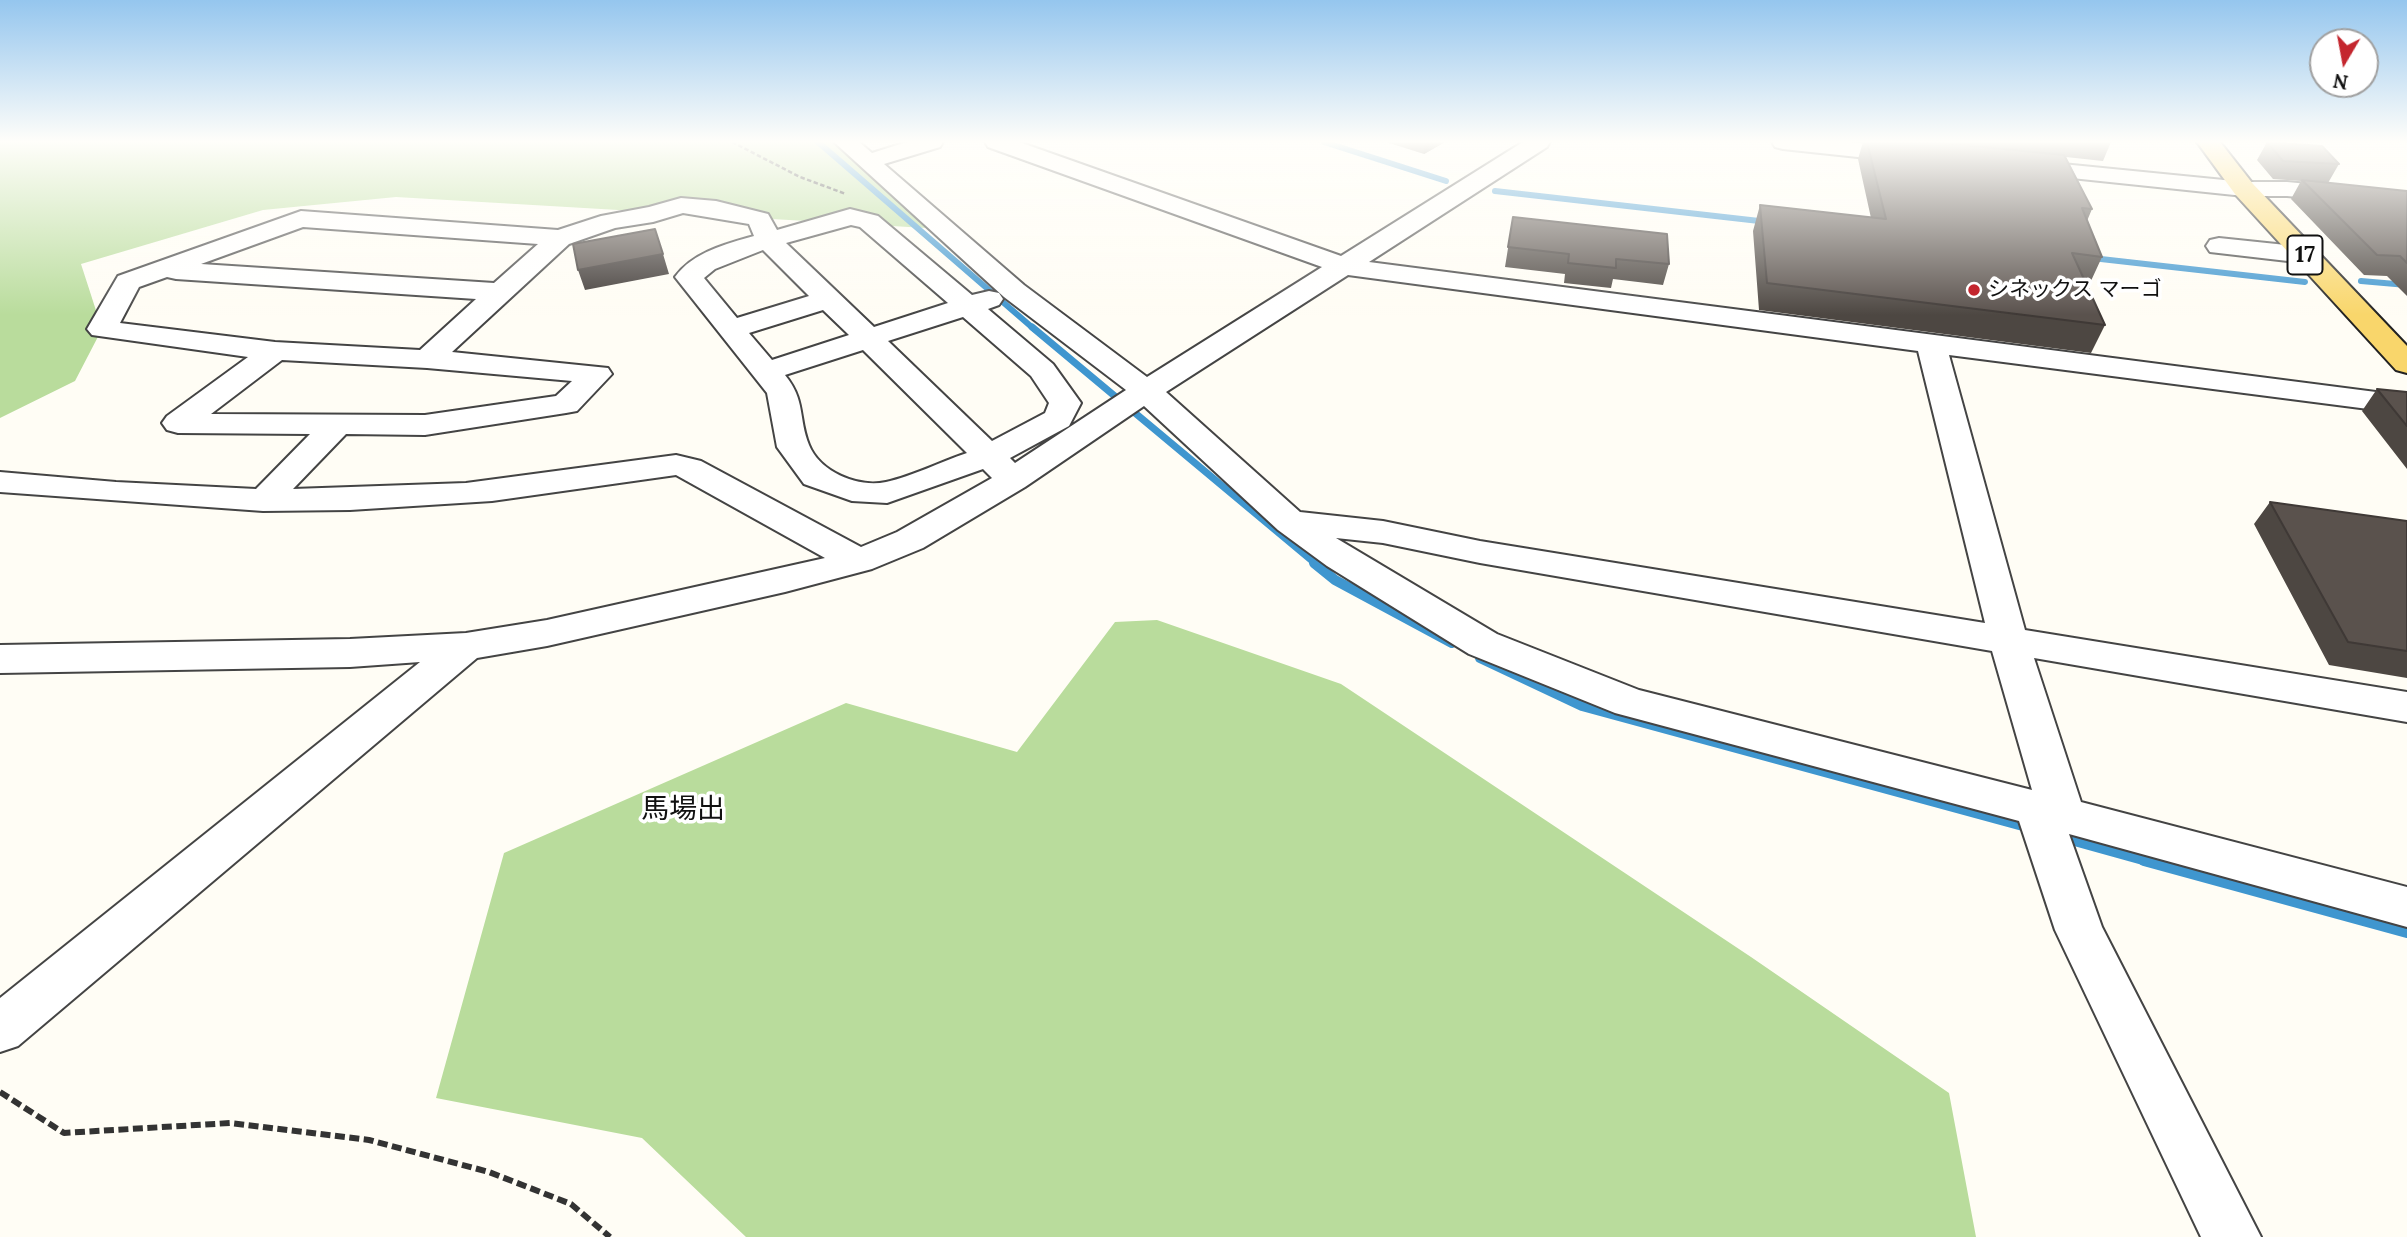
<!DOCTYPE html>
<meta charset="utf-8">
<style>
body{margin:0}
#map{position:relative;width:2407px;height:1237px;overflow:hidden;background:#fffdf5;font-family:Lora,serif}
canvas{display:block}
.north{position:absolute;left:2309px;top:28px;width:70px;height:70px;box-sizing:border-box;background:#fff;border:2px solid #a0a0a0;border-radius:50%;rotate:190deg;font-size:19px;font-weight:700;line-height:28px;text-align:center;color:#111}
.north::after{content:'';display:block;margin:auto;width:24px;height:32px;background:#c4262e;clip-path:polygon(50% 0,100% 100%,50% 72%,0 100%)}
</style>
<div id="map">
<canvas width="2407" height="1237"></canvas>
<div class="north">N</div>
</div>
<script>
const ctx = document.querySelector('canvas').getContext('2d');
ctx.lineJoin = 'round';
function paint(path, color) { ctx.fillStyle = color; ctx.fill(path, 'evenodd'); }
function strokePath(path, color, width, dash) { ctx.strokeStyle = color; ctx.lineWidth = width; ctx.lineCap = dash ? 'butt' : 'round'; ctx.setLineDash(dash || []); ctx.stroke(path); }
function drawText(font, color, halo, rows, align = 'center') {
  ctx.font = font + ' Lora,"Noto Sans JP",serif'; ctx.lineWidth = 7; ctx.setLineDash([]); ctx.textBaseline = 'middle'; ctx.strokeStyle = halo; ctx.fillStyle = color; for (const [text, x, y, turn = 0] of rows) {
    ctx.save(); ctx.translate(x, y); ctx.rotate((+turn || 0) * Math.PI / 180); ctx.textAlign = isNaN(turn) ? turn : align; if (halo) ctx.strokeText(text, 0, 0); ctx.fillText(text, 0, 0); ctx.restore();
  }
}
const forest = new Path2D(`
 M0,142H846L943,229L396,197L263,210L81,264L102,329L75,381L0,418Z
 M1157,620L1341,684L1751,957L1949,1093L1976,1237H746L642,1138L436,1098L504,853L846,703L1017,752L1115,622Z`);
const streamFar3 = new Path2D(`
 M818,142L1034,329
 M1324,142L1446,181
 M1495,191L1768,222
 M2092,258L2305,282
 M2361,281L2407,285`);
const streamFar2 = new Path2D(`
 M1032,327L1316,564`);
const streamFar1 = new Path2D(`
 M1314,563L1335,580L1452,643
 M1480,658L1582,706L2030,828
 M2060,837L2150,862`);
const stream = new Path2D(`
 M2144,860L2407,932`);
const pathFar1 = new Path2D(`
 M732,142L800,177L846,194`);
const path = new Path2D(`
 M0,1092L64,1133L230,1123L369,1140L489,1172L571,1204L610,1237`);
const minor = new Path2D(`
 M834,142H859L872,153L907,142H943L940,147L884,164L1024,285L1147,377L1322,267L988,147L985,142H1019L1341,256L1523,142H1550L1547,147L1369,262L2407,396V414L1949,355L2025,630L2407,692V722L2034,658L2081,802L2407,887V927L2069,834L2102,927L2261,1237H2201L2055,930L2019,821L1615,713L1469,654L1327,566L1278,530L1144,406L1025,487L923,548L872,569L785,592L547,646L477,658L18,1046L0,1052V998L420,662L350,667L0,673V645L350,639L466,633L547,620L825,558L676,475L492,501L350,510L263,511L0,492V472L116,482L256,489L310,434L178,433L167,430L162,423L167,416L248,357L92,335L87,329L118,276L301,211L558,230L601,216L649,207L681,198L716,201L768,214L777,230L850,209L878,216L972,295L989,291L999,293L1003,299L999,305L988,309L1053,364L1081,403L1069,426L1010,458L1015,463L1126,390L1004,297ZM683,213L749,224L754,236C726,244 693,252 675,277L767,393L777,447L804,484L852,501L887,503L983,469L992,478L897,532L861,547L701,461L676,455L466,483L293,489L346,434L425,435L566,413L577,411L612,374L608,368L452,352L569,244L615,228L653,222ZM851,225L860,227L948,303L874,327L786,243ZM303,227L538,244L494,283L201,264ZM763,250L809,296L737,318L704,278L715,269ZM1348,275L1918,351L1985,623L1480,541L1383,521L1300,512L1166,392ZM167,277L176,279L476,299L420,350L275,342L120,323L139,287ZM823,310L849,335L772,360L749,333ZM963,317L1031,376L1049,403L1045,413L992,441L888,341ZM863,350L967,453C940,462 913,476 886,482C858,488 820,472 809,445C798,418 806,401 785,375ZM282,360L427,368L572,381L556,396L425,415L211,414ZM1336,538L1383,543L1480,563L1992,651L2032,790L1639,690L1497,634Z
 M1772,142H1850L1914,149L1922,151L1926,156L1922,161L1914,163L1783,149L1775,147Z
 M2022,160L2244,182H2287L2407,193V207L2287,196H2244L2014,172L2010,167L2014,162Z
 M2219,238L2305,247L2314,249L2318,255L2314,261L2305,263L2210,252L2206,246L2210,240Z`);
const major = new Path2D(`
 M2197,142H2220L2253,184L2407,346V373L2396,370L2235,194Z`);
const wall = new Path2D(`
 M1386,142H1445L1424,154Z
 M1863,142H2111L2103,161L2066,157L2092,209L2087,221L2102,257L2090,283L2085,282L2105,325L2091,353L1759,310L1753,231L1760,205L1871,218L1858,159Z
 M2267,142H2274L2339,164L2328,183L2407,191V296L2387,276L2364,275L2291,199L2301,181L2273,179L2257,160Z
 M1513,217L1669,264L1663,285L1613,279L1611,288L1564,283L1565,274L1505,267Z
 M2377,389L2407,392V469L2362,411Z
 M2270,502L2407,521V678L2329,665L2254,524Z`);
const shadedWall = new Path2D(`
 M1425,142H1445L1424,154Z
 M663,254L669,274L585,290L578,270Z`);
const building = new Path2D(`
 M1867,142H1933L2064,155L2092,209L2082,208L2102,257L2072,253L2105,325L1767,283L1760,205L1886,219Z
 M2267,142L2322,146L2339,164L2283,161Z
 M2302,180L2407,191V263L2400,256L2377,255Z
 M1513,217L1667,234L1669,264L1616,259V268L1568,263L1569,254L1508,247Z
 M655,229L663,254L578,270L573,244Z
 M2377,389L2407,392V426Z
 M2270,502L2407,521V651L2348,642Z`);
const markers = [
 [1974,290,7,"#c4262e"]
];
const farPoinames = [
 ["シネックス マーゴ",1988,290]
];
const shields = [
 [2305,255,35]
];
const shieldNames = [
 ["17",2305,255]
];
const quarterNames = [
 ["馬場出",683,810]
];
paint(forest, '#b9dc9c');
strokePath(streamFar3, '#3f96cf', 6);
strokePath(streamFar2, '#3f96cf', 7);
strokePath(streamFar1, '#3f96cf', 10);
strokePath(stream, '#3f96cf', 12);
strokePath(minor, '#444', 4);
strokePath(major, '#222', 4);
strokePath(pathFar1, '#333', 2.5, [4.5, 2.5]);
strokePath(path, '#333', 6, [10, 4.5]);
paint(minor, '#fff');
paint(major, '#f9d66b');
paint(wall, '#4d4742');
paint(shadedWall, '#3f3936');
paint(building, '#5a524d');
strokePath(building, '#3f3936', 2);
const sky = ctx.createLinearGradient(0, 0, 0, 315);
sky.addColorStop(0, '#95c6ee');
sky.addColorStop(0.45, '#fffefa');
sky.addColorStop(1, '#fffefa00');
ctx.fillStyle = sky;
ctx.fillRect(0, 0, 2407, 315);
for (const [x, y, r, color] of markers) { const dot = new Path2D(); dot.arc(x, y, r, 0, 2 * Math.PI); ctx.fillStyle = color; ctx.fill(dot); strokePath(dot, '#fff', 2.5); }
drawText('21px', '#111', '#fff', farPoinames, 'left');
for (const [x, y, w] of shields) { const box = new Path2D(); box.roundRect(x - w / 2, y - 19.5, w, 39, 5); ctx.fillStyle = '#fff'; ctx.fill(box); strokePath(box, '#111', 2); }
drawText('bold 23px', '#111', null, shieldNames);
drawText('28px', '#111', '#fff', quarterNames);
</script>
